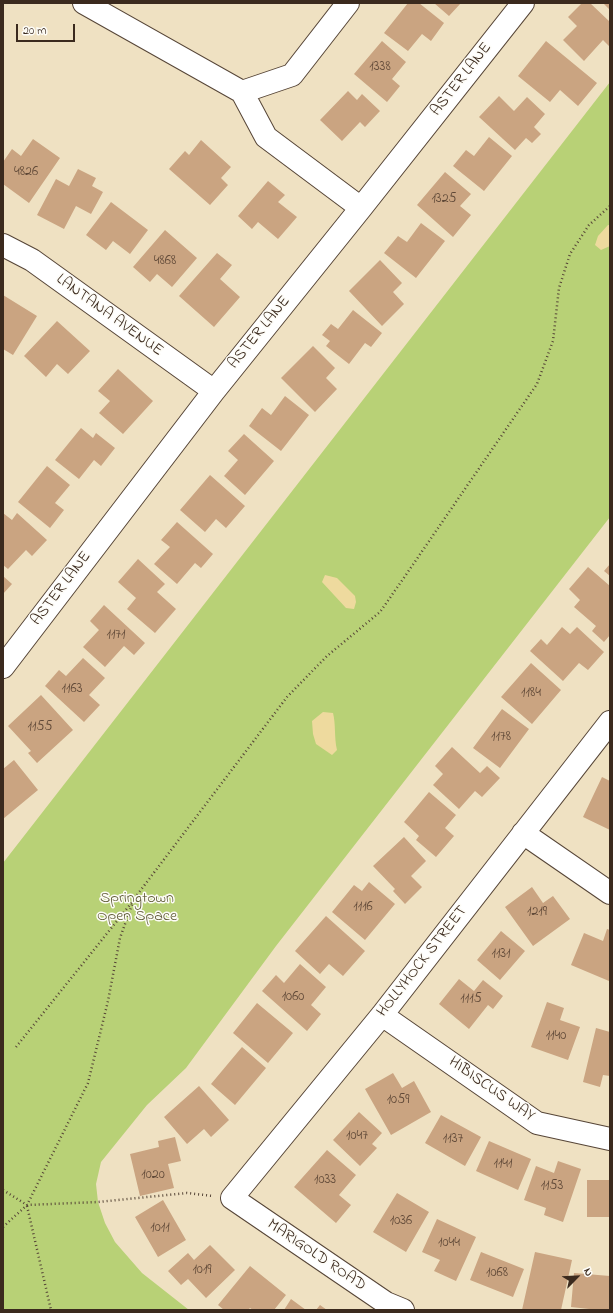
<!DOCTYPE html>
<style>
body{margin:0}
#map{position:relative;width:613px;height:1313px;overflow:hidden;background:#efe1c2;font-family:"Indie Flower",sans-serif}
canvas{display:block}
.frame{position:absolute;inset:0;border:4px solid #3b2a1e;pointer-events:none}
.north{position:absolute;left:557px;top:1257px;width:40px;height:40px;-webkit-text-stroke:3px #fdfcf7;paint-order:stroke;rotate:66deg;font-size:11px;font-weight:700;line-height:16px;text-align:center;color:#3b2a1e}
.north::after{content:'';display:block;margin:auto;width:14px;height:18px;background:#3b2a1e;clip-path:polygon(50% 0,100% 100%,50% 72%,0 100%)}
.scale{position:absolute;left:16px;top:24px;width:59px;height:18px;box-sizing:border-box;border:2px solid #3b2a1e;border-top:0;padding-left:5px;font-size:12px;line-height:14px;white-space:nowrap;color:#3b2a1e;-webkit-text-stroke:3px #fdfcf7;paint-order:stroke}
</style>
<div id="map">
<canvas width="613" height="1313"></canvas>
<div class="frame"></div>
<div class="north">N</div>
<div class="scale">20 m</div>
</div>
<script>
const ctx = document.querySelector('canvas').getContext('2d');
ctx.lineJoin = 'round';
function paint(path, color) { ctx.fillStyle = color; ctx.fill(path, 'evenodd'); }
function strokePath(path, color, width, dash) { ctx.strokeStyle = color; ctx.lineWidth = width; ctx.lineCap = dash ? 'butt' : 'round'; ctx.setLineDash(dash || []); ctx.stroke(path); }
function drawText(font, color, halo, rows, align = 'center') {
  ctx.font = font + ' "Indie Flower",sans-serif'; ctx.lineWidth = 3; ctx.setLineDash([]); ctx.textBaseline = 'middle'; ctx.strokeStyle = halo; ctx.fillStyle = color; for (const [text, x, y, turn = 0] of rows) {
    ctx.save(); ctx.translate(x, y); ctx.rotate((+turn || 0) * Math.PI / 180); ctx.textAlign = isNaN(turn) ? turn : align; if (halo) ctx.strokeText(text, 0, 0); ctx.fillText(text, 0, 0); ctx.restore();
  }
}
const green = new Path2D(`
 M610,82V517L276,946L186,1068L147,1105L101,1162L96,1184L98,1202L105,1223L115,1242L142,1273L189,1310H3V863Z`);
const sand = new Path2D(`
 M608,225H610V246L601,250L595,245L598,236Z
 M325,575L337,578L355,596L356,602L354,609L346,608L322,582Z
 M323,712L333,713C336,725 334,737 337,750L332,755L316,744L313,734L312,721Z`);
const building = new Path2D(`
 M408,3H419L444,23L431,41L422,34L408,51L384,33Z
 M434,3H461L449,16Z
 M582,3H590L610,22V47L603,40L584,61L563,40L577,26L568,17Z
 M603,3H610V10Z
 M382,41L406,62L392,79L400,86L387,102L354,74Z
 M546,41L597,83L578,106L560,90L550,102L518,76Z
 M348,91L357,100L362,94L380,111L365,127L360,122L342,141L320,120Z
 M499,96L514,111L527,97L545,114L534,127L541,134L532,143L526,138L515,150L479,117Z
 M489,137L512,156L484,191L453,166L466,150L474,156Z
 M33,139L60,158L29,203L3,184V162L12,149L21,156Z
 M201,140L231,167L221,178L228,185L210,205L169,169L185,151L189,155Z
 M78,169L96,178L92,186L103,192L91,214L76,206L64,229L37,215L56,179L69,186Z
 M445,172L471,194L460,206L471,215L453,237L417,205Z
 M268,181L285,195L278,202L297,217L278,239L258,222L252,229L238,216Z
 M111,202L148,230L130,254L113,241L106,250L86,235Z
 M421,223L445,241L416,278L384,253L398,236L407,242Z
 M165,230L197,258L172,287L157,274L150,282L133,267Z
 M217,253L232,265L220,279L240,297L214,327L179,296Z
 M380,260L402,283L393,292L404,304L382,326L349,291Z
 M3,295L37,316L13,355L3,349Z
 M353,310L382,333L371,347L365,343L349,364L326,346L330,341L322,335L331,324L338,329Z
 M57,321L90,351L68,374L57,364L46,377L24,356Z
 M313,346L335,368L326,378L337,389L315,412L281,378Z
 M118,369L153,401L123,434L99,413L110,401L98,391Z
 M285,396L309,415L281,451L249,426L262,408L271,415Z
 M81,428L93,438L96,433L115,448L101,466L94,460L79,479L55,460Z
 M244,434L274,461L245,495L224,476L238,460L228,451Z
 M47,466L70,485L55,503L64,510L50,528L18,502Z
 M210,475L245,506L226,528L216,519L205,532L180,510Z
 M3,513L12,520L17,513L47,540L32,556L26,550L8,569L3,565Z
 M177,522L213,554L201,568L195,563L177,584L154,564L170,547L161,540Z
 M138,559L165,584L157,592L176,609L155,633L127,609L136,598L118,582Z
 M610,564V576L604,571Z
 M588,567L610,586V635L604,642L592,631L596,626L574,607L580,600L569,589Z
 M3,576L12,584L3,594Z
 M104,605L145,643L134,655L124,646L105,667L83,647L99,630L90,621Z
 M562,627L570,634L577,627L604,652L588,670L579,663L563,681L530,651L541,639L547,645Z
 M83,658L105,678L89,695L100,705L84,722L45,686L59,670L66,676Z
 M531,663L561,690L532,724L501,697Z
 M41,695L73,730L37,763L28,753L31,751L8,726Z
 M502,709L529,729L500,768L473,748Z
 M452,747L480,773L487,766L500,778L482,797L475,791L459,809L433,785L443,774L435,766Z
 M14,760L38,790L3,819V769Z
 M602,777L610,781V830L583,817Z
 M429,792L456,815L445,828L454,836L436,857L416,840L419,836L404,822Z
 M404,837L426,861L411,876L422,887L405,904L393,891L395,889L373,866Z
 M369,882L395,904L365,940L332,912L354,885L362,891Z
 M532,887L543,903L553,896L570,919L533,946L505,907Z
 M326,916L365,951L343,976L329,964L320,974L295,951Z
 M607,929L610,930L609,981L571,965L584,933L603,941Z
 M501,931L525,951L500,980L477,960Z
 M300,964L326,987L311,1005L321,1014L307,1031L262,991L276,975L284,983Z
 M459,979L474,991L483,980L503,996L493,1009L488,1005L469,1029L439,1004Z
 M547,1002L564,1008L560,1020L580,1027L568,1060L531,1047Z
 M257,1003L293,1033L268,1063L233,1033Z
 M596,1028L610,1032V1076L603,1075L600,1087L583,1082Z
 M242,1047L266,1068L235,1105L211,1084Z
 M393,1073L402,1088L414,1081L431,1112L391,1135L365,1089Z
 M199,1086L229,1120L211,1137L204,1129L187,1144L164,1117Z
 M359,1112L382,1133L372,1144L377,1148L360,1166L333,1140Z
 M441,1115L481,1137L465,1166L425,1143Z
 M175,1137L181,1161L168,1164L174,1188L140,1196L130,1154L159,1147L158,1141Z
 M489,1141L531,1159L518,1190L476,1171Z
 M327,1150L356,1175L339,1195L351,1205L336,1223L294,1187Z
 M558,1161L581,1169L563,1222L544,1215L546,1208L524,1200L536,1166L554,1173Z
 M587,1180H610V1217H587Z
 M397,1193L429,1212L406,1252L373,1232Z
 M163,1200L186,1240L158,1257L135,1217Z
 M437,1219L476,1237L456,1281L434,1271L440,1260L422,1252Z
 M210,1245L235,1270L206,1298L188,1279L181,1285L168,1271L188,1253L194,1260Z
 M481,1252L524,1269L513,1297L470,1280Z
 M535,1252L572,1260L561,1310H522Z
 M250,1266L286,1295L274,1310H253L250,1308L248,1310H224L218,1305Z
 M574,1273L610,1276V1310H589V1309L571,1307Z
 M291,1299L306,1310H284Z
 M320,1305L327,1310H316Z`);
const path = new Path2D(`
 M16,1047L133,901
 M3,1190L27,1205L98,1202L187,1193L213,1196
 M27,1206L51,1310
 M3,1227L27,1205L88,1083L108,1001L120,938L134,899L287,697L327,656L380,612L401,582L537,384L553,341L559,288L570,254L589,225L610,206`);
const minor = new Path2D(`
 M84,3L242,92
 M242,92L266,137L361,208
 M242,92L292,75L348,3
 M3,245L32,260L214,391
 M3,667L214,391L361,208L523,3
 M523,833L610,893
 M382,1015L537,1123L610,1139
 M403,1310L386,1303L232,1198L382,1015L610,722`);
const numberNames = [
 ["1338",380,68],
 ["4826",26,173],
 ["1325",444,200],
 ["4868",165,262],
 ["1171",116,636],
 ["1163",72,690],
 ["1184",531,694],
 ["1155",40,728],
 ["1178",501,738],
 ["1116",363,908],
 ["1219",537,913],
 ["1131",501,955],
 ["1060",293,998],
 ["1115",471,1000],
 ["1140",556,1037],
 ["1059",398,1101],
 ["1047",357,1137],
 ["1137",453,1140],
 ["1141",503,1165],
 ["1020",153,1176],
 ["1033",325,1181],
 ["1153",552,1187],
 ["1036",401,1222],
 ["1011",160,1229],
 ["1044",449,1244],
 ["1019",202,1271],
 ["1068",497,1274]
];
const streetNames = [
 ["ASTER LANE",462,80,-52],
 ["LANTANA AVENUE",109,316,36],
 ["ASTER LANE",260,333,-51],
 ["ASTER LANE",62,589,-53],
 ["HOLLYHOCK STREET",423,962,-52],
 ["HIBISCUS WAY",491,1090,35],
 ["MARIGOLD ROAD",316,1256,34]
];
const parkNames = [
 ["Springtown",137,899],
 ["Open Space",137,917]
];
paint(green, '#b8d176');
paint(sand, '#eeda9e');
paint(building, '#caa481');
strokePath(minor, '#564537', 24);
strokePath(path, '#564537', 2.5, [1, 3]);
strokePath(minor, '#fff', 22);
drawText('14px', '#5f4837', null, numberNames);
drawText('16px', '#3b2a1e', '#fdfcf7', streetNames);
drawText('16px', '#605c38', '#fdfcf7', parkNames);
</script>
